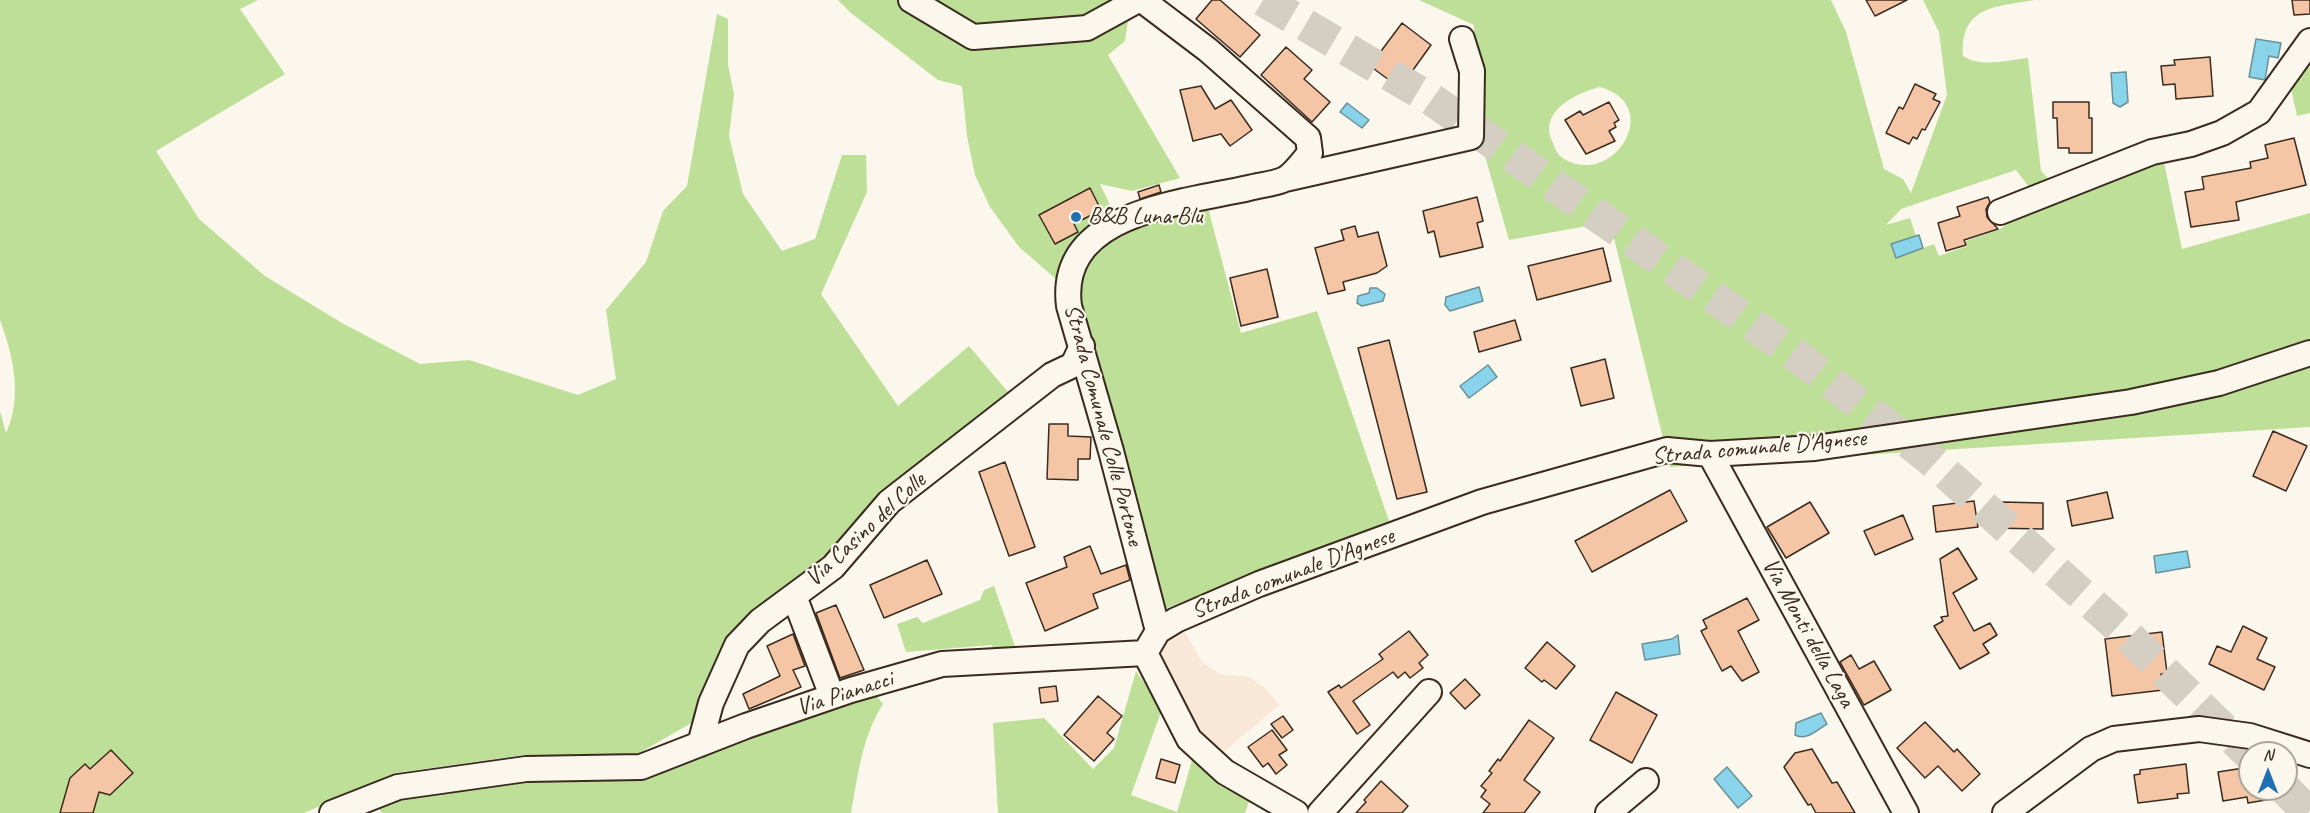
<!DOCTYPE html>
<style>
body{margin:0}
#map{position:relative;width:2310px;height:813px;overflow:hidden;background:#fbf7ec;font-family:Caveat,sans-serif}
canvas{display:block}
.north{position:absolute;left:2238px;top:741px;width:60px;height:60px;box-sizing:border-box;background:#fbf7ec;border:2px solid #aea59a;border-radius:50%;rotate:0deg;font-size:16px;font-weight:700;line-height:24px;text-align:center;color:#3b2a1e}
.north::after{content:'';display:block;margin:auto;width:21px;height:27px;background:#1f6fb2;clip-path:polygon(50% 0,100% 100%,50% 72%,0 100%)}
</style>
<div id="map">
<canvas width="2310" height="813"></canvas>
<div class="north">N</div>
</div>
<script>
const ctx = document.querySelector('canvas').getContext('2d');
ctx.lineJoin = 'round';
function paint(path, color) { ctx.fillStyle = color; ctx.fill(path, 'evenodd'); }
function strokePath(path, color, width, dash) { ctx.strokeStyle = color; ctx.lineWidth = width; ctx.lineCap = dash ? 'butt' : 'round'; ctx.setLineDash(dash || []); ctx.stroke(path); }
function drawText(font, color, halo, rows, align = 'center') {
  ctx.font = font + ' Caveat,sans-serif'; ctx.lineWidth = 4.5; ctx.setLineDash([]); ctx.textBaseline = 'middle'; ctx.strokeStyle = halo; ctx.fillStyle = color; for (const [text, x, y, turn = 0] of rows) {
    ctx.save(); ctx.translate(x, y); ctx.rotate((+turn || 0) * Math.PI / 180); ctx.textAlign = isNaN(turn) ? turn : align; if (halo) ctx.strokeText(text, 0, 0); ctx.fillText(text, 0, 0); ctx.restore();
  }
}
const built = new Path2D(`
 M1181,625L1202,662L1220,674L1249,677L1265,688L1279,705L1222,754L1191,727L1162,667L1160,654L1162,640Z`);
const green = new Path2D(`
 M0,0H258L240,9L285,74L156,151L199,219L265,276L342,323L420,364L469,360L578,395L616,379L606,310L646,262L663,211L687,186L717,14L728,19V65L734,94L729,136L743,194L782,251L815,239L842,155H866L867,192L821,294L898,406L969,346L1008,392L942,443L882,494L827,556L731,634L699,698L693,722L634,756L524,755L395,773L304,813H0V411L6,433C23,397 13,355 0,320Z
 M838,0H1131L1125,41L1108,55L1180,178L1132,191L1100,184L1113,211L1112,215C1081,235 1071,245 1056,279L1019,247L990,207L975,175L967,136L962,86L938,80L851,13Z
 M1419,0H1831L1846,32L1884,169L1903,179L1911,193L1947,95L1939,32L1923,0H2034C1997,7 1960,5 1963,56C1981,68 2007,60 2028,58L2041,171L2050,180L2032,191L2016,170L1901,209L1886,225L1910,218L1916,236L1891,244L1896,258L1934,244L1939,256L1967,246L1966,241L2000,229L2034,207L2163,158L2182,249L2310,213V427L1670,467L1610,222L1509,240L1477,128L1474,25ZM1600,87C1665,105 1614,188 1564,159C1557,155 1555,148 1552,141C1539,111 1576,93 1600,87Z
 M2310,36V113L2297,116L2286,65Z
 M1207,204L1241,333L1317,311L1389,521L1162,610L1075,302L1083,259L1123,226Z
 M994,586L1016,649L994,651L992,645L906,652L897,624L917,617L923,623L980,600L984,590Z
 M1136,671L1162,709L1131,795L1177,812L1193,757L1250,799L1245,813H998L993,723L1044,718L1093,769L1114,748Z
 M872,690L883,704C862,737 858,775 851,813H382L376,805L404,793L528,774H619Z`);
const water = new Path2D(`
 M2256,39L2281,43L2278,58L2269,56L2265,80L2249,77Z
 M2126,72L2128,102L2120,107L2113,103L2111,73Z
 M1347,103L1369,120L1362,128L1340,112Z
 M1919,235L1923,248L1896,258L1891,244Z
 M1479,287L1483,301L1450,311L1445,305L1446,297Z
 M1377,288L1385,294L1383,301L1362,306L1357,303L1358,296L1369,293L1370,288Z
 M1488,365L1497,377L1469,398L1460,386Z
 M2187,551L2190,567L2156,573L2154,556Z
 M1678,635L1680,654L1645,660L1642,644L1672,639Z
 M1821,713L1827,724C1817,730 1806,741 1795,735L1796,723Z
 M1727,767L1752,796L1738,808L1714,779Z`);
const building = new Path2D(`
 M1212,0H1220L1260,35L1240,57L1196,19Z
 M1866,0H1907L1875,16Z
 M2292,0H2310V14L2294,15Z
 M1402,23L1431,45L1400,88L1370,66Z
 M1286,47L1312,70L1304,79L1330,102L1312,122L1261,75Z
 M2210,57L2213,96L2176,99L2175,84L2163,85L2161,66L2175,65L2174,60Z
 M1915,84L1936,94L1933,99L1940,102L1925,130L1922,129L1917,139L1913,137L1909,144L1886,133L1899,107L1903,109Z
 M1201,86L1215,109L1231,100L1252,130L1230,146L1221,134L1193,141L1180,90Z
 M1609,102L1619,120L1614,123L1616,127L1609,131L1615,141L1586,154L1565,120L1580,111L1583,115Z
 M2053,102H2089V118H2092V153H2069V148H2058L2057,118H2053Z
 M2294,138L2306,185L2236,202L2239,220L2191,227L2185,192L2204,189L2202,177L2251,168L2250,162L2268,158L2265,145Z
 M1159,185L1161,192L1140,199L1138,192Z
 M1090,188L1101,210L1074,224L1078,232L1055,244L1039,215Z
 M1477,197L1483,221L1477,223L1483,247L1440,257L1434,231L1428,233L1423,211Z
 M1988,197L1990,202L1986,209L1987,217L1998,229L1964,240L1966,245L1946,251L1938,223L1960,216L1957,207Z
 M1355,226L1358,237L1378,232L1387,266L1377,273L1343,282L1345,290L1328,294L1315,248L1344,240L1341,230Z
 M1603,248L1611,281L1537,300L1528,266Z
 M1267,269L1278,317L1241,326L1230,278Z
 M1515,320L1521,340L1479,352L1474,332Z
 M1389,340L1427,492L1397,499L1358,348Z
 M1605,359L1614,398L1581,406L1571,368Z
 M1049,424H1068V436L1091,437L1090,459H1078V480L1047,479Z
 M2273,431L2307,446L2286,491L2253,476Z
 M1005,462L1035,547L1009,556L979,472Z
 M1670,490L1687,521L1592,572L1575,541Z
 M2107,492L2113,518L2072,526L2067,501Z
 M1974,501L1978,527L1936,532L1933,506Z
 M1810,502L1829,533L1786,558L1767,527Z
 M2002,502L2043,503V529L1992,528L2001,523Z
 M1903,515L1913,539L1875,555L1864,531Z
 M1090,546L1101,574L1126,565L1130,580L1093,594L1098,608L1045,631L1026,583L1067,567L1064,557Z
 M1958,548L1977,579L1953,593L1974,631L1990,623L1997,635L1983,644L1989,653L1960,669L1934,626L1943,621L1941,617L1948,616L1940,559Z
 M927,560L942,594L884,618L870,585Z
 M1747,598L1759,620L1738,631L1759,672L1742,681L1731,666L1722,671L1701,631L1707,628L1703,620Z
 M836,605L864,670L840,678L816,613Z
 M2243,626L2267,638L2257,659L2275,667L2264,690L2209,664L2217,646L2231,652Z
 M1409,631L1428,655L1419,663L1423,668L1410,678L1405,672L1398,678L1393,672L1353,701L1370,725L1357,734L1328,692L1339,685L1341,688L1383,659L1379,654Z
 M2162,632L2167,673L2161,674L2163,690L2112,696L2105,639Z
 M793,634L805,666L793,670L801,687L749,709L743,694L780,676L767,646Z
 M1547,642L1575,666L1556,689L1544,680L1542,682L1525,668Z
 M1851,655L1859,669L1874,661L1891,690L1864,705L1840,662Z
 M1465,679L1480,695L1465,709L1450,693Z
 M1056,686L1058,701L1041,703L1039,688Z
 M1616,692L1657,715L1632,763L1590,740Z
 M1098,696L1122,716L1107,733L1114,739L1094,761L1064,735Z
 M1283,716L1293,730L1282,738L1271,724Z
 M1529,720L1554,738L1524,780L1540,792L1524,813H1483L1490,804L1481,797L1486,790L1481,786L1492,773L1489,771L1498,759L1500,761Z
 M1925,722L1954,752L1957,749L1980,774L1962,791L1938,766L1925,778L1897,748Z
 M1272,730L1287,750L1279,755L1287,765L1276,774L1268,763L1263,767L1248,747Z
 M1812,749L1832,783L1837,782L1855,813H1816L1811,804L1808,805L1784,767L1795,753Z
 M111,750L133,773L110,795L99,792L93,813H60L70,778L85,764L90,769Z
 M1161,759L1180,765L1175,783L1156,778Z
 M2186,764L2189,793L2177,794L2178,798L2138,803L2134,775L2140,774V770Z
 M2250,767V789H2288L2289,796L2248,803L2247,797L2223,801L2218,772Z
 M1381,781L1408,806L1402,813H1356L1366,802L1364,800Z`);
const highwayTunnel = new Path2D(`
 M1263,0L1431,99L1796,355L1930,459L2126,634L2250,755
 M2285,789L2309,813`);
const minor = new Path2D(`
 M911,0L973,37L1087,28L1138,0
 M1142,0L1208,50L1308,138L1310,153C1303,161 1294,174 1285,179C1275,184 1260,185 1249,188C1182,203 1057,212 1069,306L1111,451L1158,631L1145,653
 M1285,179L1471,137L1472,71L1462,39
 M2000,212L2152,152L2191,144L2222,133L2259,112L2310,41
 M1710,454L1906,813
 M794,596L832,696
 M1158,631L1176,620L1259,584L1482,502L1667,450L1710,454L1815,448L2131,402L2219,383L2310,353
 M1145,653L1189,739L1225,772L1296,813
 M700,744L711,703L737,645L760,621L833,567L889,502L1052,375L1073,365L1082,346
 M332,813L398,787L526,769L641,767L746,726L851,690L942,664L1145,653
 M1320,813L1429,692
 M1608,813L1646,781
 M2005,813L2091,749L2114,739L2199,729L2250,736L2310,755`);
const markers = [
 [1076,217,6,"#1f6fb2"]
];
const poiNames = [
 ["B&B Luna Blu",1088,217]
];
const streetNames = [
 ["Strada Comunale Colle Portone",1103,425,75],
 ["Strada comunale D'Agnese",1759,448,-5],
 ["Via Casino del Colle",866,530,-43],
 ["Strada comunale D'Agnese",1293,574,-21],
 ["Via Monti della Laga",1808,633,61],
 ["Via Pianacci",845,694,-18]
];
paint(built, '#f9e8d7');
paint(green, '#bedf98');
paint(water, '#89d4ea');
strokePath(water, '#6a9098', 1.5);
paint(building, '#f5c6a5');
strokePath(building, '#3b2a1e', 1.5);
strokePath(highwayTunnel, '#d5cec3', 33, [33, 16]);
strokePath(minor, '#3b2a1e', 28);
strokePath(minor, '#fbf7ec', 24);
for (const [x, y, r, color] of markers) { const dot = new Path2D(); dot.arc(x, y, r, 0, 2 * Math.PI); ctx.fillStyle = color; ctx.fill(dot); strokePath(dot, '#fbf7ec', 2); }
drawText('24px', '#3b2a1e', '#fbf7ec', poiNames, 'left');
drawText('24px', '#3b2a1e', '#fbf7ec', streetNames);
</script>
